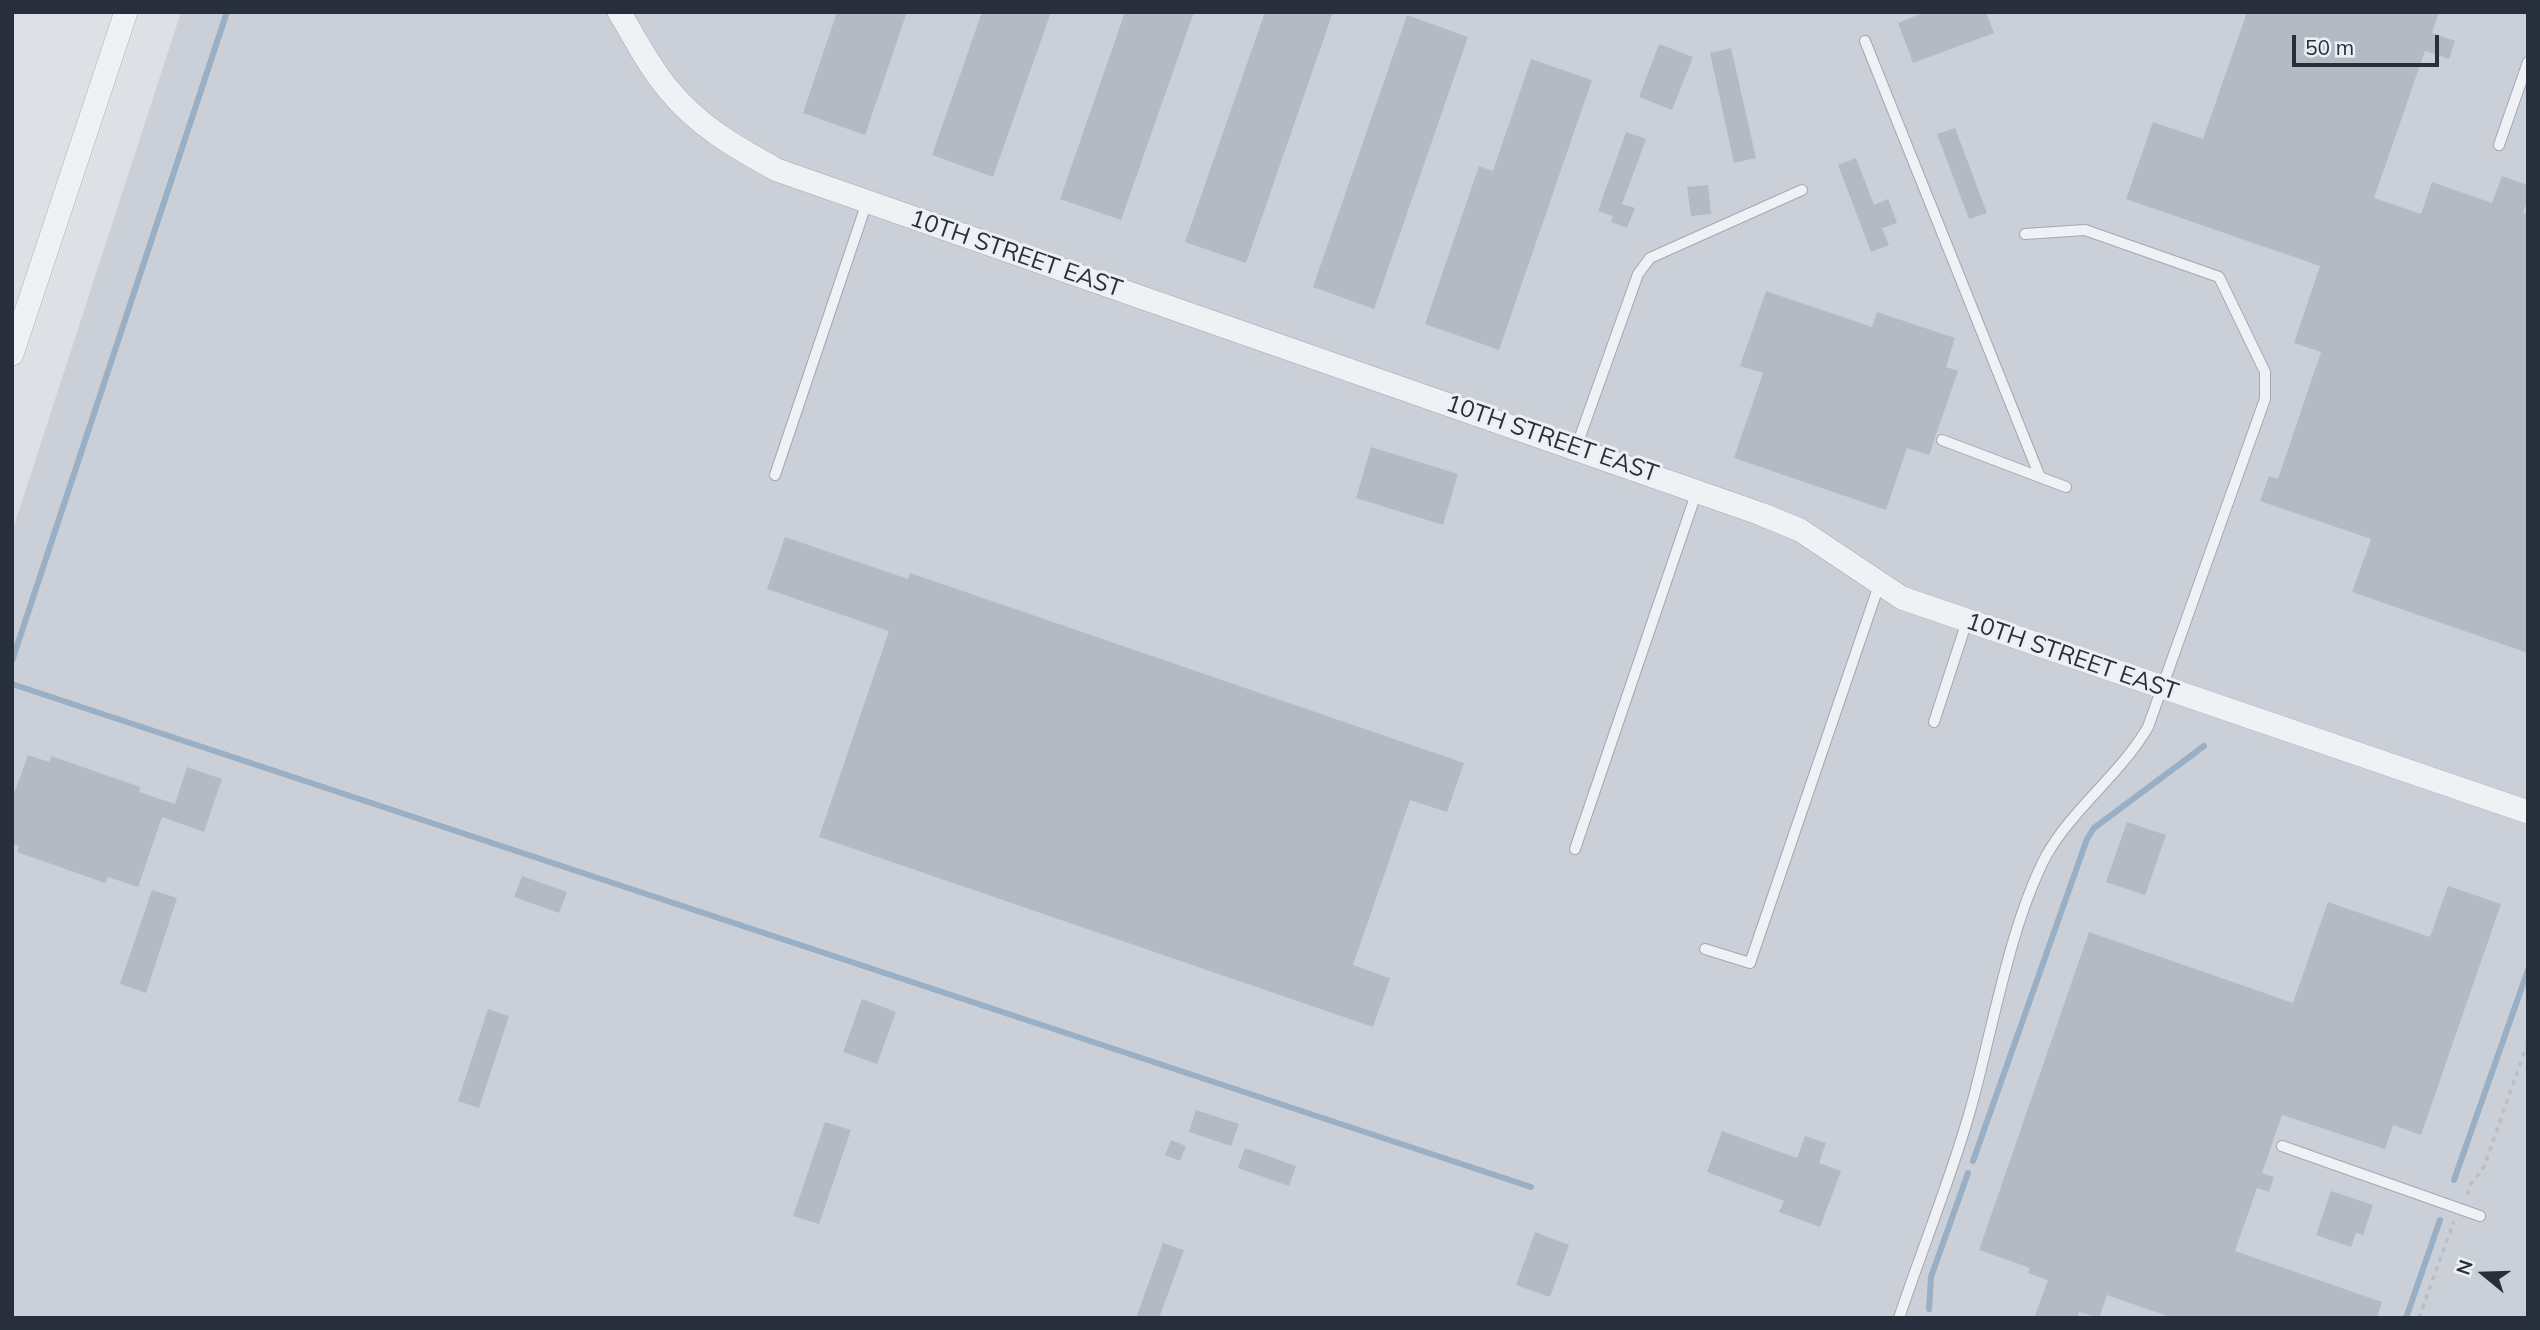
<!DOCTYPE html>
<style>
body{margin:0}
#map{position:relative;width:2540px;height:1330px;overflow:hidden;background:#dde1e6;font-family:Mulish,sans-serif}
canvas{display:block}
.frame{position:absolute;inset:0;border:14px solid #272f3c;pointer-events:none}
.north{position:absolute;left:2449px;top:1239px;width:70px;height:70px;-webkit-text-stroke:5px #ecf0f4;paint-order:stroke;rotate:289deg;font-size:19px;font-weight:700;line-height:28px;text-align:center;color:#272f3c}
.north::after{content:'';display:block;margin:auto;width:24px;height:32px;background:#272f3c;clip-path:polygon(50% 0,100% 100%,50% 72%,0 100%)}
.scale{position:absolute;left:2292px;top:35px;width:147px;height:32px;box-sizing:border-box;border:4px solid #272f3c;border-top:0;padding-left:9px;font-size:21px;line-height:24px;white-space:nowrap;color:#272f3c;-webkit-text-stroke:5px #ecf0f4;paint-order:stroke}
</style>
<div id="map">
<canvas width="2540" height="1330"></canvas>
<div class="frame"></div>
<div class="north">N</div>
<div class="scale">50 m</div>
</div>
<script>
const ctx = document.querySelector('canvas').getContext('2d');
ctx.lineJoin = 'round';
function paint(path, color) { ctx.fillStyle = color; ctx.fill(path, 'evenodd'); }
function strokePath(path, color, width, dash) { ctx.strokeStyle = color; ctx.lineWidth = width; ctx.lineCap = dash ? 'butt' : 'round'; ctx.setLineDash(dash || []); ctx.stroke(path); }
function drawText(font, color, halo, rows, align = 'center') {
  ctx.font = font + ' Mulish,sans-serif'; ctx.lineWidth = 6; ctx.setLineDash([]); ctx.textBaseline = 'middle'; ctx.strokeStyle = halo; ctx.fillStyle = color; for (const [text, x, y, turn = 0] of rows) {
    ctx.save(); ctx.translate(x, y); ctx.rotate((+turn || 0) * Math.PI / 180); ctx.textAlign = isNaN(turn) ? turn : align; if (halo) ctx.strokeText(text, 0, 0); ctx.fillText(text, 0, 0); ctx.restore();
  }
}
const built = new Path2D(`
 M181,12H2528V1318H12V532Z`);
const stream = new Path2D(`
 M12,661L227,12
 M12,684L1531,1187
 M1973,1161L2087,839L2094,828L2204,746
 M2454,1180L2528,970
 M1929,1309L1931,1277L1968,1173
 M2406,1318L2440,1220`);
const building = new Path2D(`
 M837,12H907L865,135L803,113Z
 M982,12H1051L993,177L932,155Z
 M1125,12H1194L1121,220L1060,199Z
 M1265,12H1333L1246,263L1185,242Z
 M1925,12H1986L1994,33L1913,63L1898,23Z
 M2247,12H2439L2432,33L2455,41L2449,59L2425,51L2374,198L2421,214L2432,182L2492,203L2502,176L2528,185V199L2523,213L2528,215V653L2352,592L2371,539L2260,501L2269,476L2278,479L2321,352L2294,343L2320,266L2126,199L2153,122L2203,139Z
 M1407,15L1468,37L1374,309L1313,287Z
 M1659,44L1693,57L1672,110L1639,97Z
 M1731,48L1756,158L1734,163L1710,53Z
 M1531,59L1592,80L1499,350L1425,324L1479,166L1493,171Z
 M1955,128L1987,213L1969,219L1937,134Z
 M1626,132L1646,139L1622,204L1635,208L1627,228L1611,222L1613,216L1598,211Z
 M1856,158L1874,205L1888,199L1897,223L1882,228L1889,245L1871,252L1838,165Z
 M1708,185L1711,214L1691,216L1687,187Z
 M1766,291L1872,327L1877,312L1955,338L1946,367L1958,371L1929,455L1907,448L1886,510L1734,458L1763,373L1740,366Z
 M1371,447L1458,474L1443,525L1356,498Z
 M785,537L908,579L910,573L1464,763L1447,812L1410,800L1353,965L1390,978L1373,1027L819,837L889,631L767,589Z
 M28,755L49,762L51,756L140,787L139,792L175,804L187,767L222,779L204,832L162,817L138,887L108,877L105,883L17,852L19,846L12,844V799Z
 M2127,822L2166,835L2145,895L2106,882Z
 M522,876L567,892L559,913L514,897Z
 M2448,886L2501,904L2421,1135L2393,1125L2385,1149L2282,1115L2262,1173L2274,1177L2269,1192L2257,1188L2235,1251L2382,1302L2377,1318H2173L2107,1295L2099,1318L2079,1312L2078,1318H2034L2048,1280L2028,1273L2030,1268L1979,1250L2089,932L2293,1003L2328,902L2430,937Z
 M152,890L177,898L146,993L120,984Z
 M862,999L896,1012L877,1064L843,1052Z
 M488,1009L509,1016L479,1108L458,1101Z
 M1196,1110L1239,1124L1231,1146L1189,1132Z
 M825,1122L851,1130L819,1224L793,1216Z
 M1722,1131L1797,1158L1805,1136L1826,1143L1819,1163L1841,1171L1820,1227L1779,1212L1784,1201L1707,1172Z
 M1171,1140L1186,1146L1180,1161L1165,1155Z
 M1245,1148L1296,1166L1289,1186L1238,1168Z
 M2331,1191L2373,1205L2363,1235L2356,1233L2351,1247L2316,1235Z
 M1535,1232L1569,1245L1550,1297L1516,1285Z
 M1163,1243L1184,1250L1159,1318H1136Z`);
const path = new Path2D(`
 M2467,1195L2471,1184L2484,1167L2528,1041
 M2419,1318L2454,1221`);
const service = new Path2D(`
 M1865,41L2040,477
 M2499,145L2528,62
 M1942,440L2066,487
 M1576,448L1638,274L1650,258L1802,190
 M775,475L867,202
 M1934,722L1967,621
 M1575,849L1697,491
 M1705,949L1750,963L1879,585
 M2282,1146L2480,1216
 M1899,1318C1922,1249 1950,1181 1970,1111C1992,1033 2009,927 2046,856C2073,808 2120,775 2148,727L2265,399V372L2219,277L2085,230L2025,234`);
const minor = new Path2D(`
 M619,12C635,38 649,67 669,90C698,126 737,148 777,170L1761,514L1800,530L1902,598L2528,812
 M12,354L126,12`);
const streetNames = [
 ["10TH STREET EAST",1016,254,19],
 ["10TH STREET EAST",1552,439,19],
 ["10TH STREET EAST",2072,657,19]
];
paint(built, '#cbd0d8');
strokePath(stream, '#99afc5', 6);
paint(building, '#b4bac3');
strokePath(service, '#a3a8b0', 12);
strokePath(minor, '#a3a8b0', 24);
strokePath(path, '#bbbfc5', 3.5, [5, 5]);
strokePath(service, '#eff1f5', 10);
strokePath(minor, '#eff1f5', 23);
drawText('24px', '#272f3c', '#ecf0f4', streetNames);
</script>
